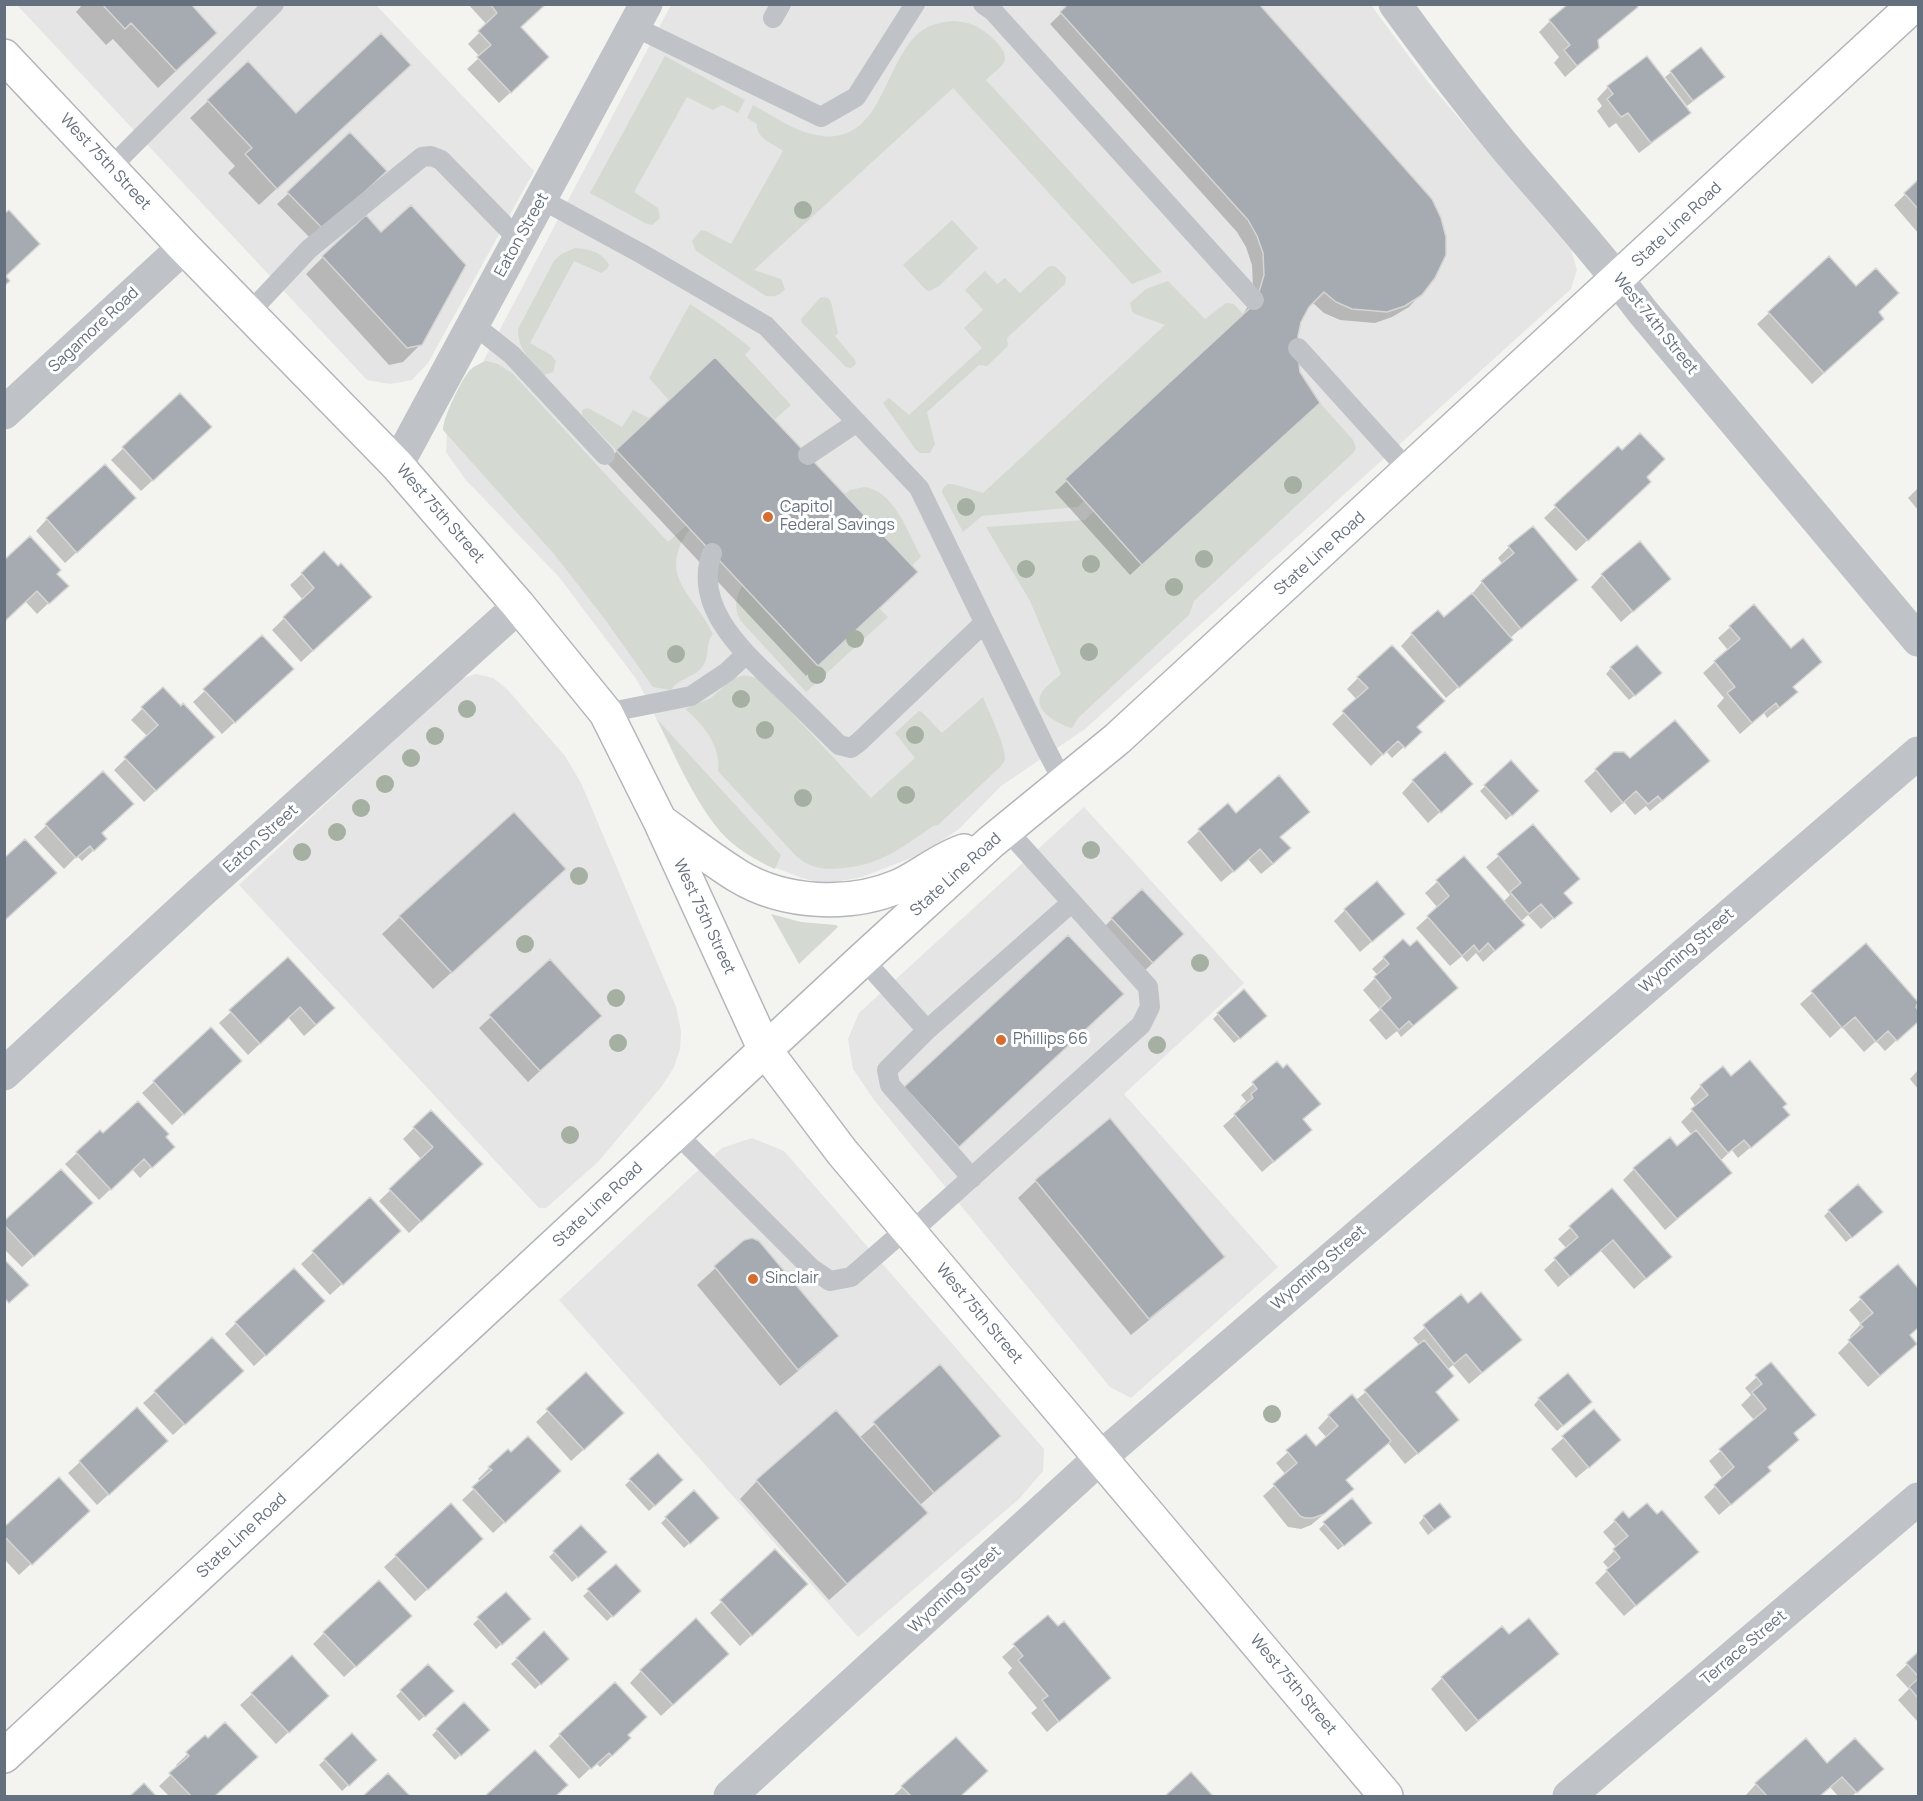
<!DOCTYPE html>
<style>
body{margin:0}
#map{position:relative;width:1923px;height:1801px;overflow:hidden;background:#f3f4f0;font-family:Manrope,sans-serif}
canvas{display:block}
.frame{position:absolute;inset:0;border:6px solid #65707f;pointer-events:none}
</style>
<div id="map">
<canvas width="1923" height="1801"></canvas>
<div class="frame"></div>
</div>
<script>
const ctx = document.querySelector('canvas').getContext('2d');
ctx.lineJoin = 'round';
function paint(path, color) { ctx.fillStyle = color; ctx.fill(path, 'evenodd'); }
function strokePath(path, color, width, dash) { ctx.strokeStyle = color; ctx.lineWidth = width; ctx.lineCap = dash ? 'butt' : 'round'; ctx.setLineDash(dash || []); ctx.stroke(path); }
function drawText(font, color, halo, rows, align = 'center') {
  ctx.font = font + ' Manrope,sans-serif'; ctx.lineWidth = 6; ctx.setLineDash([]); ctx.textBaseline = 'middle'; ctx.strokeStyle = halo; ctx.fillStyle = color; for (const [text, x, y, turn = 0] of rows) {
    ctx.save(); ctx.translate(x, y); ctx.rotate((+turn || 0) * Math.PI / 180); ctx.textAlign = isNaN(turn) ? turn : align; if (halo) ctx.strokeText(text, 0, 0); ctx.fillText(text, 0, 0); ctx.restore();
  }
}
const built = new Path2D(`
 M17,5H376L534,171L428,363L412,380L390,384L367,380Z
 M671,5H1371L1428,82L1571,250L1577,270L1571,289L1085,729L1001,786L958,830L921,854L862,877L825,884L802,878L763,863L736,845L720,831L698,800L637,680L559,577L465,479L446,452L447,430Z
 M476,674L493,678L507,689L565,756L581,783L676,1007L681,1031L680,1049L674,1067L662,1086L598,1162L546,1208H539L239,885L458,680Z
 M1084,807L1244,983L1124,1094L1278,1267L1131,1398L1110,1387L874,1100L853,1069L848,1039L859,1013Z
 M752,1138L784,1151L1044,1449L1043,1471L1019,1499L858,1637L559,1300L722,1148Z`);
const green = new Path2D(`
 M954,21C961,22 967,22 973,25C983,28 1007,48 1005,59C1004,67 991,74 986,80L1162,272L1132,284L953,88L754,270L781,279L785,289C779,296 775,297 766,296L696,251L692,241L701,230L706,231L731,244L783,151C773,143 756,139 757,124L747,118L753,105C772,115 791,129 811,134C883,152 881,64 920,32C930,24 942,22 954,21Z
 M665,56L745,100L738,113L722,105L713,110L687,97L634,192L658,208L660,218L652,225L645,223L590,193Z
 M952,220L978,248L939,286L930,291L926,290L903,265Z
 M575,248C589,249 603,252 609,265L607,269L601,273L574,261L530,343L551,355L556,361L553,372L544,375C530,360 518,350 518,329L554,261L561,254Z
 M1053,266L1056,267L1066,277L1065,284L1007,338L1008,346L987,366L979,365L927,412L935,444L930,453H920L916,450L883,403L889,398L909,415L982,348L964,328L983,310L965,290L985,271L997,284L1005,278L1020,293L1048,267Z
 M1168,281L1205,319L1226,303L1234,304L1243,314L1065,479L1084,501L1077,507L982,516L963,532L942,492L943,488L948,484H953L983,493L1165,325L1135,314L1132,311L1130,303L1146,289Z
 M821,297L828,298L831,302L838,333L835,336L855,360L856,364L851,368L846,367L802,323L801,319Z
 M690,304L724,327L751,348L745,355L791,405L775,419L715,357L669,400L649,378Z
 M486,361L498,364L512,373L668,542L687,525L690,529C655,576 695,595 713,634C705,643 710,656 703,666C694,678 678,678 671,690L653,687L604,618L554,554L443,430C443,417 461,381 469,371C474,366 480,363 486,361Z
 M1320,403L1353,440L1356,448L1353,453L1194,601L1189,615L1078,718L1072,728C1060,725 1032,711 1041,694C1044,687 1055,680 1061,674L1030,601L986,527L1085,520L1094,511Z
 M588,408L622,427L633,410L649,418L616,450L582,415V410Z
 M864,487C894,490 908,533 921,557L912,565L845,494L850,490Z
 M743,585L818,665L879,608L888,617L806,692L740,620C734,607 735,597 743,585Z
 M744,675L757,678L766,685L871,798L915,758L895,733L919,711L922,712L942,733L983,697C988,710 1006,747 1005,758C1004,763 1003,763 1000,767L938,825L933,826C903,847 882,864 844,868C825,870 811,869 796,856L718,771C722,747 702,723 685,709L711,698L731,680Z
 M656,718L781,855L775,869C755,860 733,847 719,830C692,797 675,755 656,718Z
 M771,914L801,922L836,925L838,927L799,964Z`);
const shadow = new Path2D(`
 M83,4H188L198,50L158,88L113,39L106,45L76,12Z
 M468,4H545L520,28L536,69L499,103L467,69L480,57L468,44L487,25Z
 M1071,4L1421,294L1409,307L1392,317L1375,323L1340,320L1324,313L1312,302L1299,322L1296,336V356L1306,414L1130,575L1055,492L1239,320L1247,308L1253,287L1252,265L1246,247L1237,232L1050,24Z
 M1636,6L1597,41L1598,48L1565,77L1554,63L1559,57L1539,32L1550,21Z
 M1701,49L1718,82L1687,106L1665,77Z
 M391,82L259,205L228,173L235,166L190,118L208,101L296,115Z
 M1608,87L1689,112L1677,124L1639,153L1616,123L1609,128L1597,111L1602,106L1597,99Z
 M374,182L312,240L277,204L289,193Z
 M1918,182V233L1894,205Z
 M381,234L421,344L403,362L389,365L306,274L323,257Z
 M1829,258L1877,312L1871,330L1812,384L1757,324Z
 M180,395L198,439L141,491L111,460Z
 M1617,448L1645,477L1638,493L1576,551L1544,518Z
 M617,451L904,583L806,676L606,462Z
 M1918,488V510L1908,498Z
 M123,510L65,563L36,531L47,519Z
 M1509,547L1576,580L1510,638L1500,651L1446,698L1401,646L1412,634L1444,619L1472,594L1482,582L1503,565L1498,558Z
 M324,554L359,608L301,662L272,630L303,600L290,585Z
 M55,574V597L37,614L25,601Z
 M1602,575L1669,579L1621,622L1591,587Z
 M1754,606L1792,688L1784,704L1767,718L1764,713L1740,734L1717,706L1724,698L1703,673L1728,650L1718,638Z
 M262,637L280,680L222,734L193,702Z
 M1611,668L1655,678L1629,700L1606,674Z
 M1358,678L1415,727L1408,743L1392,758L1386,751L1371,766L1332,724L1357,700L1347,689Z
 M143,708L201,748L144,802L114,770L148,737L131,720Z
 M1614,754L1630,761L1696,772L1650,811L1646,806L1635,815L1624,802L1611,813L1584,781Z
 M1511,763L1537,791L1506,820L1480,791Z
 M103,773L101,834L94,850L82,861L77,856L64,869L34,837Z
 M1413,781L1459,795L1428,823L1402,793Z
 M1228,805L1236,815L1297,823L1279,838L1278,860L1261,874L1248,859L1221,882L1187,842Z
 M1533,826L1563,894L1571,903L1541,929L1528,915L1520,922L1523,925L1483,962L1476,953L1467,962L1462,956L1450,966L1416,928L1438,908L1425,893L1464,858L1503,902L1510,895L1486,867Z
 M547,887L433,989L382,934L400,917Z
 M1345,910L1391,925L1360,952L1334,921Z
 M1112,919L1171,946L1141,974L1101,930Z
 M1866,945L1918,1004L1914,1007L1918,1012V1020L1885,1051L1876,1041L1864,1052L1842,1027L1830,1038L1800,1004Z
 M1384,958L1456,988L1401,1037L1397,1031L1386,1040L1369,1020L1380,1010L1363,990L1378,975L1372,969Z
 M288,959L322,1020L304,1036L288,1017L248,1055L219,1023Z
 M550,962L588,1027L528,1082L479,1028Z
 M1122,994L953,1151L899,1094Z
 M1218,1014L1260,1021L1234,1043L1213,1019Z
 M211,1029L229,1072L172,1125L142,1093Z
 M1277,1063L1319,1104L1302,1121L1298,1141L1262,1172L1223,1126L1242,1109L1240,1107L1246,1101L1241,1095Z
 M1918,1070V1089L1910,1079Z
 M1731,1078L1782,1107L1788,1115L1738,1158L1732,1150L1720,1161L1730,1173L1665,1230L1623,1180L1634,1169L1677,1148L1692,1135L1681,1122L1696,1107L1690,1098L1701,1086Z
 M1110,1120L1223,1257L1205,1274L1131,1335L1018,1198L1036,1181Z
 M414,1128L469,1175L409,1233L379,1201L422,1160L403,1139Z
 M103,1135L164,1137L161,1158L140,1178L132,1169L99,1200L65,1164L77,1153Z
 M1612,1190L1658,1268L1634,1289L1600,1250L1558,1287L1544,1270L1567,1249L1558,1239Z
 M370,1199L388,1242L330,1295L301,1264Z
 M1829,1211L1875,1217L1846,1242L1824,1216Z
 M79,1214L22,1267L4,1249V1223Z
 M745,1241L837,1336L820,1353L780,1386L697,1285Z
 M1897,1266L1918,1290V1328L1909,1336L1904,1355L1868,1387L1838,1353L1852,1339L1850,1336L1861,1324L1849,1310Z
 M1461,1296L1508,1351L1469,1384L1453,1365L1447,1370L1435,1392L1445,1431L1405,1464L1388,1443L1345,1481L1352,1489L1341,1500L1311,1525L1301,1529L1288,1527L1263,1496L1286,1475L1276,1463L1306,1436L1315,1448L1327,1438L1318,1428L1329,1416L1355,1401L1420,1346L1413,1338Z
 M311,1313L254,1366L225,1334L236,1323Z
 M1771,1364L1802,1426L1792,1434L1797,1440L1767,1468L1769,1471L1719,1515L1704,1497L1723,1479L1709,1461L1755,1421L1741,1405L1751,1395L1745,1388Z
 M940,1367L999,1436L919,1506L926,1513L908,1531L829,1600L740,1499L757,1481L859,1438Z
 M586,1374L611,1425L571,1461L536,1422Z
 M230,1382L173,1435L143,1403L155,1392Z
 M1539,1399L1584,1407L1557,1431L1534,1405Z
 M137,1409L155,1452L97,1505L68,1473Z
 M1594,1411L1607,1452L1576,1478L1551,1449Z
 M658,1455L681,1480L649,1511L625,1485Z
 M489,1468L547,1483L493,1533L462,1500L481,1482L478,1479Z
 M694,1492L712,1523L684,1548L661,1523Z
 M1351,1500L1364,1528L1338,1550L1319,1529Z
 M451,1505L470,1550L415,1601L384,1567Z
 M1424,1517L1444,1522L1428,1535L1419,1523Z
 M1615,1521L1685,1563L1624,1616L1595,1583L1609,1569L1603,1562L1617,1548L1603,1532Z
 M76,1522L19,1575L4,1559V1529Z
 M581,1527L605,1552L572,1582L549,1557Z
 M775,1551L795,1595L740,1646L710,1613Z
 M616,1566L639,1591L607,1621L583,1596Z
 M506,1594L523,1625L496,1649L473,1624Z
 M1048,1617L1109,1678L1047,1732L1031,1713L1037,1708L1008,1673L1012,1668L1002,1657Z
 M398,1627L344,1677L313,1644L324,1633Z
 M544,1634L567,1659L535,1689L511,1664Z
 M1509,1637L1557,1654L1466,1732L1431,1689L1442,1678Z
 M1918,1654V1722L1898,1700L1909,1689L1896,1675Z
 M715,1665L661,1716L630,1683L641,1671Z
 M428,1666L452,1691L419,1721L396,1696Z
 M252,1694L315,1707L276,1744L240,1705Z
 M464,1704L488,1730L455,1760L432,1735Z
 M352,1735L375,1760L342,1791L319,1765Z
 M560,1735H626L618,1750L600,1767L596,1763L579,1779L549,1746Z
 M205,1737L244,1769L214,1796H169L159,1786L178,1768L176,1765Z
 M955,1739L975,1783L960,1796H893Z
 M535,1752L566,1785L555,1796H487Z
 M1827,1765L1870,1781L1852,1796H1838L1830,1787L1820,1796H1745L1756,1784Z
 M1191,1774L1211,1796H1167Z
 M388,1775L408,1796H365Z`);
const building = new Path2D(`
 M102,4H191L217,33L176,71L131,23L125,29Z
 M490,4H546L521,27L549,57L511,93L477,57L491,45L478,31L497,13Z
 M1068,4H1259L1432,199L1441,218L1446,237V255L1435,278L1422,295L1405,306L1387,312L1352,309L1336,302L1324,292L1309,307L1301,322L1298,336V356L1300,372L1320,403L1142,565L1065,479L1249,309L1258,295L1264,275L1263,253L1257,236L1248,220L1060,12Z
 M1568,4H1637L1638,7L1598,40L1599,48L1577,66L1564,50L1570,45L1549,20Z
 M381,33L411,65L277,189L245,154L252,148L207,100L248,61L296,113Z
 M1701,47L1725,77L1693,101L1670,71Z
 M1647,56L1691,113L1651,143L1628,113L1621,117L1607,99L1613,94L1607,86Z
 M350,132L387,171L324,230L287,192Z
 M1918,180V209L1904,193Z
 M411,205L466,265L422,345L407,348L322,256L366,215L381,232Z
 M9,210L40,244L6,276L10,281L4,286V214Z
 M1829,256L1856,286L1876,268L1899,293L1879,312L1884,319L1824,373L1768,312Z
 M715,357L918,572L818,666L616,450Z
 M180,393L212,427L153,481L122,447Z
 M1640,433L1665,459L1647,477L1651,482L1588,541L1554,505L1618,446L1622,450Z
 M105,464L136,498L77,553L46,518Z
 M1533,526L1578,580L1521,629L1481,581L1514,553L1508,546Z
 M30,536L61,570L57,574L69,586L49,604L37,591L4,622V560Z
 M1640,541L1671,579L1633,612L1601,574Z
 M324,551L338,566L341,563L372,597L313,651L283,617L314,588L301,573Z
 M1472,593L1513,640L1459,688L1411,633L1438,610L1444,617Z
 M1754,604L1791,648L1803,638L1822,662L1793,687L1798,692L1779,708L1776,703L1752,723L1727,693L1735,687L1714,661L1740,639L1729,626Z
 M262,635L294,669L235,723L203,689Z
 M1392,645L1445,701L1417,727L1422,732L1405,748L1398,741L1383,755L1342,711L1368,688L1357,677Z
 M1637,645L1662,673L1635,696L1610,667Z
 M163,687L181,706L183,703L215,737L156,791L124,757L158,725L141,707Z
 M1675,720L1710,761L1662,801L1658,796L1648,804L1636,791L1623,803L1595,769L1614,752H1624L1630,758Z
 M1445,752L1473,784L1441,813L1412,780Z
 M1511,760L1539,791L1512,816L1484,785Z
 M103,771L134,804L102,833L107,839L94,851L90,846L76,858L45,824Z
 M1279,775L1310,812L1280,837L1291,848L1273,864L1260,849L1234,872L1198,829L1228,803L1236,813Z
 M514,812L566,869L452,973L399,916Z
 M1533,824L1580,879L1564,893L1573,903L1554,919L1541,904L1529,914L1510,892L1521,883L1497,854Z
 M25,839L57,873L4,921V858Z
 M1464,856L1525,925L1495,951L1488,943L1479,952L1474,945L1462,956L1427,916L1449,896L1436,880Z
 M1377,881L1405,914L1372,942L1344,909Z
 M1142,889L1184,934L1153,963L1111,918Z
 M1068,935L1124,994L959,1147L904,1087Z
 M1403,939L1410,946L1417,940L1458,988L1413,1026L1409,1021L1399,1030L1380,1008L1391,998L1374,977L1389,964L1383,957Z
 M1866,943L1918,1002L1916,1007L1918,1010V1022L1897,1041L1888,1031L1876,1042L1855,1017L1842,1028L1811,991Z
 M288,957L335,1008L316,1025L300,1007L260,1044L229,1010Z
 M550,959L602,1016L540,1071L489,1015Z
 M1244,989L1267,1016L1240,1039L1217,1013Z
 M211,1027L242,1061L184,1115L153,1081Z
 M1750,1060L1787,1104L1783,1107L1790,1115L1751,1148L1744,1140L1728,1153L1691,1109L1708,1095L1700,1085L1723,1066L1731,1076Z
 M1277,1061L1283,1068L1287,1064L1321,1104L1303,1119L1312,1130L1274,1162L1234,1114L1253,1098L1251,1094L1257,1089L1252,1082Z
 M138,1101L169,1134L166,1137L175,1147L152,1168L144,1159L111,1190L76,1152L100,1130L103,1133Z
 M431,1110L483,1164L421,1222L389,1189L433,1147L413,1127Z
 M1110,1118L1225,1257L1149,1319L1035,1180Z
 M1696,1130L1732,1173L1677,1219L1633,1168L1670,1137L1677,1146Z
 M61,1169L93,1203L34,1257L4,1225V1221Z
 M1858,1184L1883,1212L1852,1238L1828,1210Z
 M1612,1188L1672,1257L1646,1279L1613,1240L1570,1277L1554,1258L1578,1237L1569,1226Z
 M370,1197L401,1231L343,1285L312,1251Z
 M752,1238L759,1241L839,1336L798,1370L714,1266L744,1240Z
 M4,1259L29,1285L9,1303L4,1298Z
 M1898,1264L1918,1288V1328L1910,1335L1917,1344L1880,1376L1848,1340L1863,1327L1860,1324L1873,1313L1859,1297Z
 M294,1268L325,1301L266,1356L235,1322Z
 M1481,1292L1522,1340L1482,1373L1466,1354L1454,1364L1423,1325L1461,1294L1468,1303Z
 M212,1337L244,1371L185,1425L154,1391Z
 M1424,1340L1454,1376L1436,1392L1459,1420L1418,1454L1364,1390Z
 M1771,1362L1816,1415L1794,1433L1799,1440L1768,1467L1771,1471L1731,1505L1714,1485L1734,1467L1719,1449L1766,1409L1752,1392L1762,1384L1755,1375Z
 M940,1364L1001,1436L934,1493L873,1422Z
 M586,1372L624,1413L584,1450L546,1409Z
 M1568,1373L1592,1402L1563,1426L1538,1398Z
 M1352,1394L1391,1441L1346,1480L1354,1489L1324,1514L1313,1518H1305L1300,1516L1273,1484L1297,1463L1286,1450L1306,1434L1316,1446L1338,1426L1328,1415Z
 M137,1407L168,1441L109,1495L79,1461Z
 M1594,1409L1621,1440L1589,1468L1562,1436Z
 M836,1410L928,1513L847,1584L756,1480Z
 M528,1436L561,1471L505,1523L472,1487L492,1470L488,1467L508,1449L511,1452Z
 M658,1453L683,1480L655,1506L629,1479Z
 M59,1477L90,1511L32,1565L4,1536V1527Z
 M694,1490L719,1518L690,1544L665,1517Z
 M1352,1498L1372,1523L1344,1546L1323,1522Z
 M451,1503L483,1539L428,1590L395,1555Z
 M1440,1503L1451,1517L1434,1530L1423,1516Z
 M1647,1503L1657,1514L1662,1510L1699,1552L1636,1606L1606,1570L1620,1558L1613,1549L1628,1536L1614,1520L1623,1511L1629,1518Z
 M581,1525L607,1552L578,1578L553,1551Z
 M775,1549L808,1584L752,1636L720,1600Z
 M616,1564L641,1591L613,1617L587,1589Z
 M379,1580L412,1616L356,1667L323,1632Z
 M506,1592L531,1619L502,1645L477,1617Z
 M1048,1615L1058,1626L1064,1621L1111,1678L1059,1722L1042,1700L1048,1696L1018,1660L1023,1656L1013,1644Z
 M696,1618L729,1654L673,1705L640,1670Z
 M1529,1618L1559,1654L1478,1721L1441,1677L1502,1626L1509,1634Z
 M544,1631L569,1659L541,1685L516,1658Z
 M1918,1652V1676L1906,1663Z
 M292,1655L329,1696L289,1733L251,1693Z
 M428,1664L454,1691L425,1717L400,1690Z
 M1918,1679V1698L1909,1687Z
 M615,1682L647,1717L628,1735L631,1738L612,1756L609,1753L591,1769L559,1734Z
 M464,1702L490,1730L461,1756L436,1729Z
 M225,1722L258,1757L215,1796H191L169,1773L189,1756L186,1752L205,1735L208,1738Z
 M352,1733L377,1760L349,1786L324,1759Z
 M956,1737L988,1771L961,1796H911L901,1786Z
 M1806,1738L1827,1763L1855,1738L1884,1769L1857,1793L1842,1777L1820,1796H1767L1755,1783Z
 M535,1750L568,1785L556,1796H485Z
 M1191,1772L1213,1796H1165Z
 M388,1773L410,1796H363Z
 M144,1783L156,1796H130Z`);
const service = new Path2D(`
 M983,4L993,11L1254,300
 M773,18L781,4
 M635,27L821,117L856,97L915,4
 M110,168L274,4
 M541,199L642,254L766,326L919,488L1046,749L1064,783
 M249,313L309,249L422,157L431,156L441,160L519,240
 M473,324L512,355L605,455
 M1298,348L1410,472
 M808,455L857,422
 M712,553C692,608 745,653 780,687C800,706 820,726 839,745L851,748L859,742L984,623
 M606,713L691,696L727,672L746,654
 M863,959L927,1030L887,1070L890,1085L972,1178
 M927,1030L1071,903
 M676,1133L811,1268L830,1281L851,1277L906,1229
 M910,1233L1141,1025L1150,1007L1148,987L1007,830`);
const minor = new Path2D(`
 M1395,4C1432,55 1470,105 1510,153C1555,206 1601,256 1642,311L1918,640
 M4,413L184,247
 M397,465L646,4
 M4,1074L200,893L519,606
 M730,1796L1101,1457L1918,753
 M1569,1796L1918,1499`);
const secondary = new Path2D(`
 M4,56L184,247L397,465L519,606L606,713L660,821L765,1050L842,1152L1386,1796
 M663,823C688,841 712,860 738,876C784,904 850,907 899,886C921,876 940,859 964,851
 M4,1756L863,959L991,842L1117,739L1915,4`);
const trees = [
 [803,210],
 [1293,485],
 [966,507],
 [1204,559],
 [1091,564],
 [1026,569],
 [1174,587],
 [855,639],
 [1089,652],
 [676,654],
 [817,675],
 [741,699],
 [467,709],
 [765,730],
 [915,735],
 [435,736],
 [411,758],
 [385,784],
 [906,795],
 [803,798],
 [361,808],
 [337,832],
 [1091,850],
 [302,852],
 [579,876],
 [525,944],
 [1200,963],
 [616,998],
 [618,1043],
 [1157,1045],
 [570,1135],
 [1272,1414]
];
const markers = [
 [768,517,6,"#d56c30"],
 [1001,1040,6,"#d56c30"],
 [753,1279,6,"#d56c30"]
];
const streetNames = [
 ["West 75th Street",105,162,47],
 ["State Line Road",1677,225,-43],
 ["Eaton Street",522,235,-61],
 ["West 74th Street",1655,324,51],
 ["Sagamore Road",94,330,-43],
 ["West 75th Street",440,514,49],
 ["State Line Road",1320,554,-42],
 ["Eaton Street",261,839,-42],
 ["State Line Road",956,875,-42],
 ["West 75th Street",704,917,65],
 ["Wyoming Street",1687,951,-41],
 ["State Line Road",598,1205,-43],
 ["Wyoming Street",1319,1268,-41],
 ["West 75th Street",979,1314,50],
 ["State Line Road",242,1536,-43],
 ["Wyoming Street",955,1590,-43],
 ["Terrace Street",1744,1648,-40],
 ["West 75th Street",1293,1685,50]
];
const poiNames = [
 ["Capitol",780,508],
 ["Federal Savings",780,526],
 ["Phillips 66",1013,1040],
 ["Sinclair",765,1279]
];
paint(built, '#e4e5e4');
paint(green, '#d4dad2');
paint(shadow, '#0003');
paint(building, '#a6abb2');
strokePath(building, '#d5d5d3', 1.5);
strokePath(secondary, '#b2b5ba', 36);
strokePath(service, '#bfc2c6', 20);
strokePath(minor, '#bfc2c6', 33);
strokePath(secondary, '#fff', 33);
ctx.fillStyle = '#a5afa2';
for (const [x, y] of trees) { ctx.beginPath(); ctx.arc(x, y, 9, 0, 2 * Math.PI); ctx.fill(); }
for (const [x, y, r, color] of markers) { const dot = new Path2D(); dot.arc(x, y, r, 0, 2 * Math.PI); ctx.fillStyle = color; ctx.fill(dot); strokePath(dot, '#fff', 2); }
drawText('16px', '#65707f', '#fff', streetNames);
drawText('16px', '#65707f', '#fff', poiNames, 'left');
</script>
